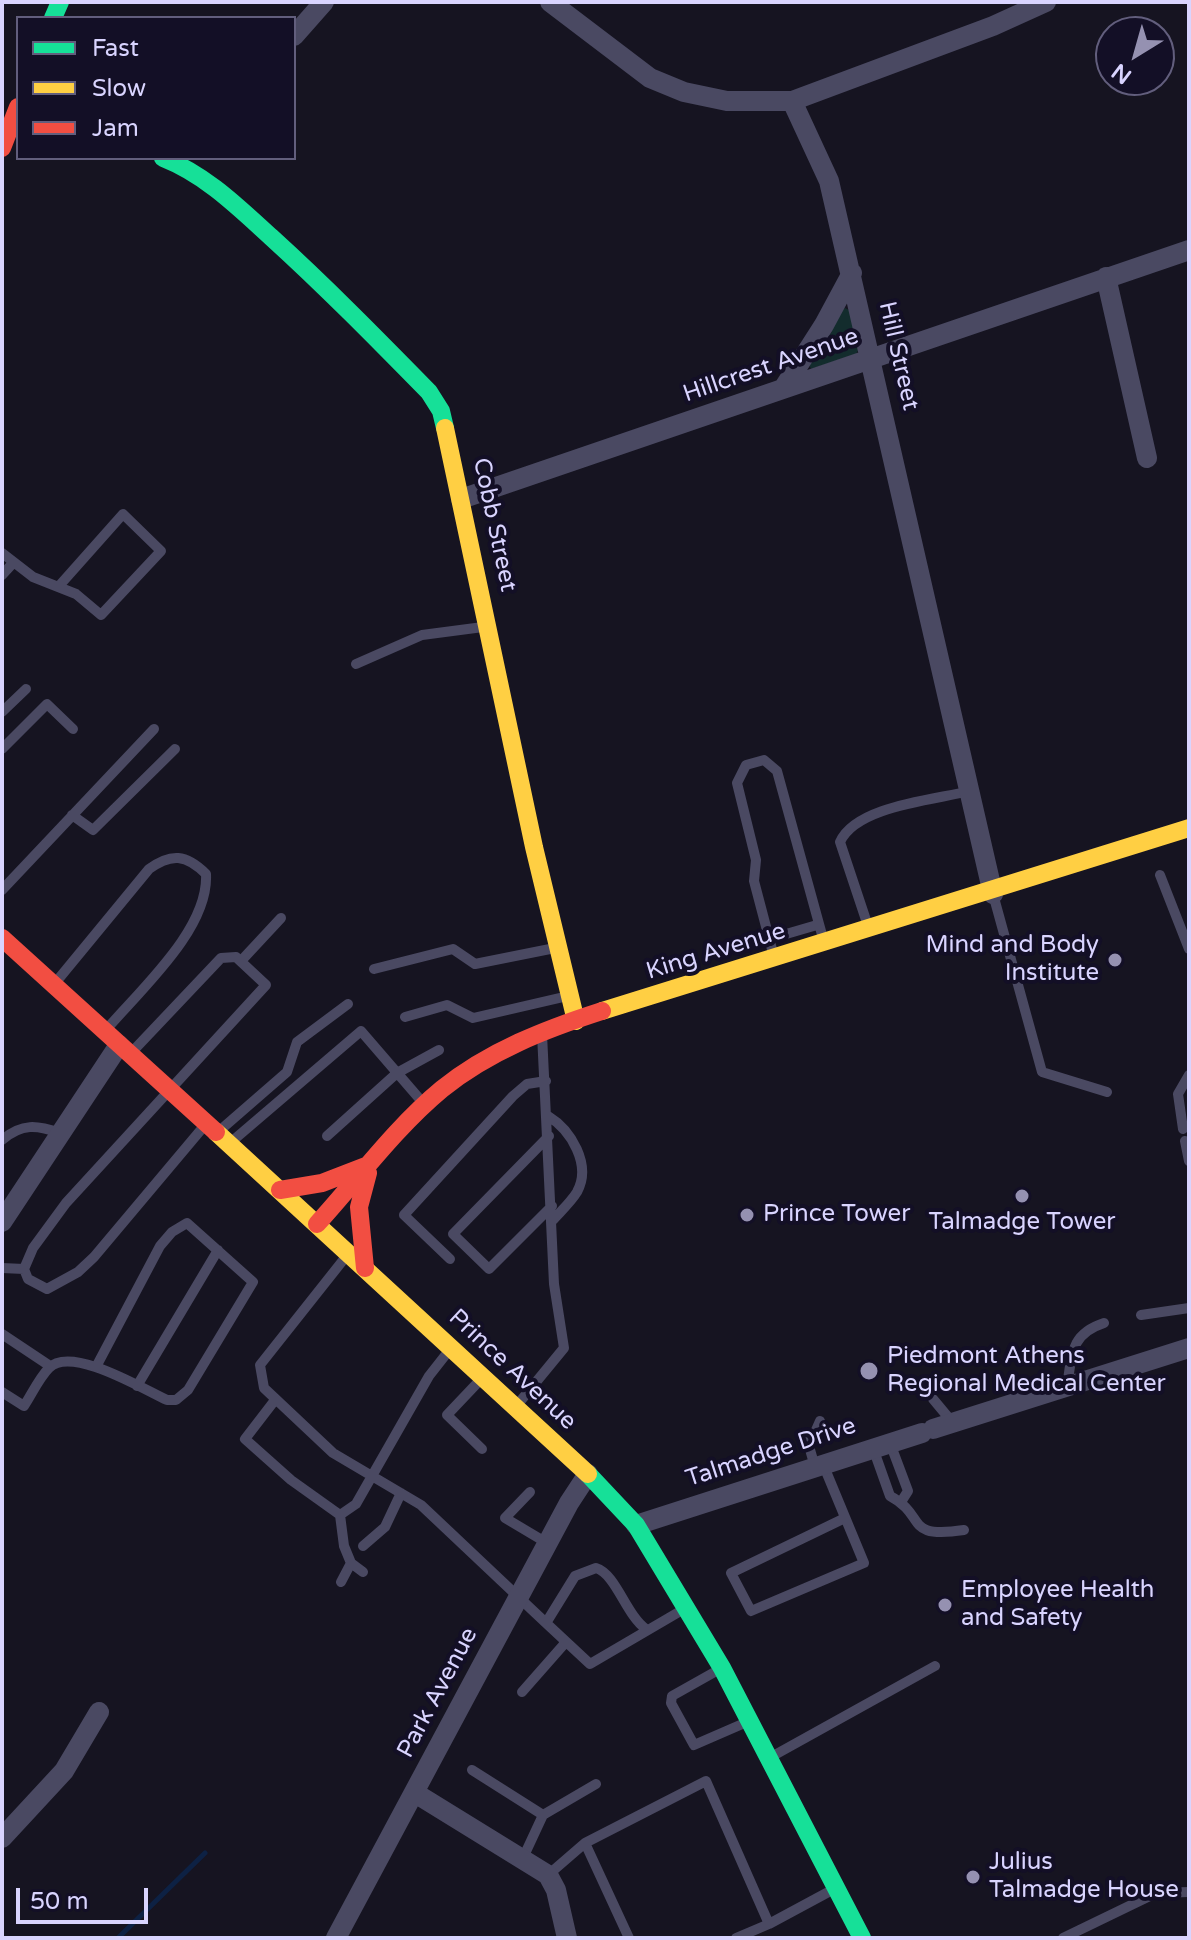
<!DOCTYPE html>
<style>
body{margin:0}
#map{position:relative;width:1191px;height:1940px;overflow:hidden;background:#161421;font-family:"Varela Round",sans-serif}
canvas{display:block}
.frame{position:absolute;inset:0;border:4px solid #d9d4ff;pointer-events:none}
.legend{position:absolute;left:16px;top:16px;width:280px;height:144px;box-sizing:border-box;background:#130f26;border:2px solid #625e7d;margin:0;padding:10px 14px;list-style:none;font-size:24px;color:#d9d4ff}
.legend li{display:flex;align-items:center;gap:16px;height:40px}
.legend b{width:40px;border:2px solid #625e7d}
.north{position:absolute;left:1095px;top:16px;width:80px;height:80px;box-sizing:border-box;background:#130f26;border:2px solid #625e7d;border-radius:50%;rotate:217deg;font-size:22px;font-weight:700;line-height:32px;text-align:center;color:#d9d4ff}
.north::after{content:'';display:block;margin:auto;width:28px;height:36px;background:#9591b1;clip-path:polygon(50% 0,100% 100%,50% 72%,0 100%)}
.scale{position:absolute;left:16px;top:1888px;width:132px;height:36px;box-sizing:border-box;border:4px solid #d9d4ff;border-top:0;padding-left:10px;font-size:24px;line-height:28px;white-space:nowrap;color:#d9d4ff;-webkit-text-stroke:6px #130f26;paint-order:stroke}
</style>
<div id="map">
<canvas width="1191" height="1940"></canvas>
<div class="frame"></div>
<ul class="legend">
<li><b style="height:10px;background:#16e098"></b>Fast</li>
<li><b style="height:10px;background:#ffcf43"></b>Slow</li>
<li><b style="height:10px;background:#f24e42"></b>Jam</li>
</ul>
<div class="north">N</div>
<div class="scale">50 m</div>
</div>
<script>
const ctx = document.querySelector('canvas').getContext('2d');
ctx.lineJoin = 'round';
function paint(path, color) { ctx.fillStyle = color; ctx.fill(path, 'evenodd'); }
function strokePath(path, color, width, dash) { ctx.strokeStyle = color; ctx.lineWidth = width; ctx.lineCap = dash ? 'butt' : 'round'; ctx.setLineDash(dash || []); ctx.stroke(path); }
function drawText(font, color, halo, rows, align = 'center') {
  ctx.font = font + ' "Varela Round",sans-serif'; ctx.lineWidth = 8; ctx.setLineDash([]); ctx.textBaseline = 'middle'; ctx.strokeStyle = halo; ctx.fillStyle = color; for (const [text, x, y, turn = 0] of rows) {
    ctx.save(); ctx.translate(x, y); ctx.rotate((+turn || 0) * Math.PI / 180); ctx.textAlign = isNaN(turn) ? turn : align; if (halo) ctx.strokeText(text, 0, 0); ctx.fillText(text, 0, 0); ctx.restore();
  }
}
const green = new Path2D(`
 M845,308L851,311L859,349L856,354L811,369L809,364L831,333L840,311Z`);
const stream = new Path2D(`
 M118,1938L205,1853`);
const lane = new Path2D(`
 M2,553L33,577L76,594L101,615L161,551L123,514L59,586
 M2,575L13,563
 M356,664L422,635L483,627
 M2,712L26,689
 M2,749L47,704L73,729
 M72,815L93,830L175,749
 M1160,875L1189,949
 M2,890L154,729
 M993,894L1042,1072L1107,1092
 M869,929L840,842C856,806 934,800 970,791
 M769,939L817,925
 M774,957L754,881L756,860L737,783L746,765L764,760L777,771L824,942
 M241,961L281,918
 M374,969L453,949L475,964L555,948
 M56,982L149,869C171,853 186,854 206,874C209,929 141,989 106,1030
 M405,1017L447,1005L473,1018L568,996
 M131,1053L221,958L236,957L266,985L66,1203L33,1248L24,1269L28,1279L47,1289L78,1272L94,1257L205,1125
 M548,1116C571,1130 592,1165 577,1192C571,1202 560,1212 552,1221
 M1183,1129L1178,1094L1189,1075
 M218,1132L287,1072L297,1042L348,1004
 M327,1136L397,1073L439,1050
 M549,1136L453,1234L489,1269L552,1206
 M2,1140C22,1123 37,1125 60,1133
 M1185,1141L1189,1161
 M230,1143L361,1031L424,1104
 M348,1254L260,1365L264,1388L333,1453L421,1505L546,1623L575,1576L596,1568C616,1574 626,1615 646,1629
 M450,1259L404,1215L513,1096L527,1084L546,1081
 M2,1268L24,1269
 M1141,1315L1189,1308
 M2,1334L50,1366
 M137,1386L218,1250
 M1067,1387C1072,1355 1070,1334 1104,1323
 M2,1392L24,1406C32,1394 39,1378 49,1368C71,1345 143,1389 167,1400H176L188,1390L253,1282L187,1223L172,1232L160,1246L96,1367
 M933,1399L953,1423
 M275,1400L245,1439L291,1480L340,1515
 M518,1404L564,1348L554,1284L542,1034
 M803,1440L809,1446L815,1467
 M890,1443L908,1491L901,1502
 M809,1446L820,1421
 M873,1448L890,1496C928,1516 902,1539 964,1530
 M482,1449L447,1415L483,1377
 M823,1464L864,1563L751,1611L731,1573L845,1518
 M530,1492L505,1518L547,1543
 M363,1546L385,1527L401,1493
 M351,1563L363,1572
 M341,1582L351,1563L344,1546L340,1515L356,1504L429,1376L451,1348
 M546,1623L590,1664L684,1609
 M720,1669L672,1696L671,1703L694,1745L747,1722
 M522,1692L566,1642
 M771,1757L935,1666
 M472,1770L543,1815
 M585,1843L706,1781L769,1924
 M523,1858L543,1815L596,1784
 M548,1875L585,1843L629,1938
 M736,1938L769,1924L834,1889
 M1063,1938L1156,1893L1189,1892`);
const street = new Path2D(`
 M550,2L650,78L684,92L727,101H792L993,26L1046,2
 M294,36L324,2
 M792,101L829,181L993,894
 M1106,277L1147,458
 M783,389L824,325L852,273
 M461,499L1189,250
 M2,1222L119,1045
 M933,1429L1189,1348
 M636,1525L922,1433
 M415,1793L548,1875L556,1890L567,1938
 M2,1838L64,1771L99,1712
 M336,1938L569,1503L588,1474`);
const fast = new Path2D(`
 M53,18L60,2
 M163,158C206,175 238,207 271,237C326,287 377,339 429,392L441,411L445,428
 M588,1474L636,1525L722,1668L862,1938`);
const slow = new Path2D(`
 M445,428L534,847L576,1021
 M602,1011L1189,828
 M216,1132L588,1474`);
const jam = new Path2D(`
 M2,148L18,107
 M2,938L216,1132
 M280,1190L322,1183L366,1166
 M317,1224C358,1179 395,1128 442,1089C489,1051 546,1029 602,1011
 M365,1268L359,1207L368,1173`);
const markers = [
 [1115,960,8,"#9591b1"],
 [1022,1196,8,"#9591b1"],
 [747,1215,8,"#9591b1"],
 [869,1371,10,"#9591b1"],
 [945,1605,8,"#9591b1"],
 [973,1877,8,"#9591b1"]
];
const streetNames = [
 ["Hill Street",898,356,77],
 ["Hillcrest Avenue",771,366,-19],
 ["Cobb Street",494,525,78],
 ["King Avenue",716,952,-17],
 ["Prince Avenue",512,1370,43],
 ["Talmadge Drive",771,1453,-18],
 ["Park Avenue",438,1693,-62]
];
const poiNames = [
 ["Mind and Body",1099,946,"right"],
 ["Institute",1099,974,"right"],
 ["Prince Tower",763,1215],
 ["Talmadge Tower",1022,1223,"center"],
 ["Piedmont Athens",887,1357],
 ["Regional Medical Center",887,1385],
 ["Employee Health",961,1591],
 ["and Safety",961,1619],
 ["Julius",989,1863],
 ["Talmadge House",989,1891]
];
paint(green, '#132c2d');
strokePath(stream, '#0d2144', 5);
strokePath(lane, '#4a4962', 10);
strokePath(street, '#4a4962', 20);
strokePath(fast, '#16e098', 18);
strokePath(slow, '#ffcf43', 18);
strokePath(jam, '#f24e42', 18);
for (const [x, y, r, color] of markers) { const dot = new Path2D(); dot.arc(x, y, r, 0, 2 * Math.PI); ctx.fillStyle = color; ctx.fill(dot); strokePath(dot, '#130f26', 3); }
drawText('24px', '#d9d4ff', '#130f26', streetNames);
drawText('24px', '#d9d4ff', '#130f26', poiNames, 'left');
</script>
